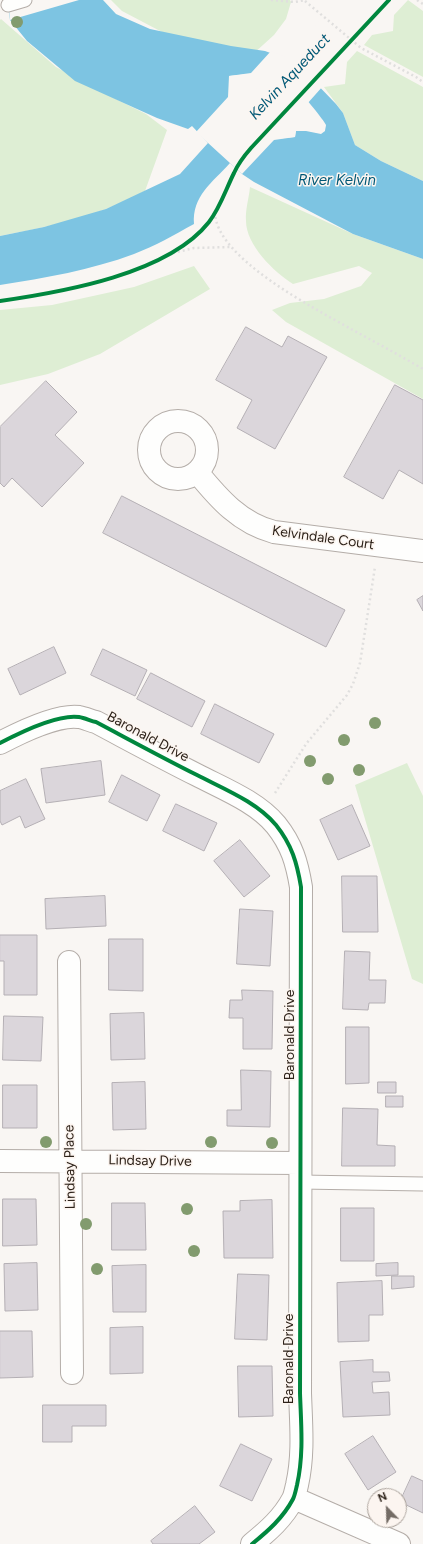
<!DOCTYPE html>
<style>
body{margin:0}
#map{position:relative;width:423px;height:1544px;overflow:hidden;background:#f9f6f3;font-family:Figtree,sans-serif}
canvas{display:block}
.north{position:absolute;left:367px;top:1488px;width:40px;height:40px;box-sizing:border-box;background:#fcf5f0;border:1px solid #a9a19a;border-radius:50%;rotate:337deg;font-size:11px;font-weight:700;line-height:16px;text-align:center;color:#2d2219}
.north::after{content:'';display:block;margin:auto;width:14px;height:18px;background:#746c65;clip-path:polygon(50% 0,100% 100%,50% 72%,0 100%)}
</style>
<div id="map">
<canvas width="423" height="1544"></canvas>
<div class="north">N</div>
</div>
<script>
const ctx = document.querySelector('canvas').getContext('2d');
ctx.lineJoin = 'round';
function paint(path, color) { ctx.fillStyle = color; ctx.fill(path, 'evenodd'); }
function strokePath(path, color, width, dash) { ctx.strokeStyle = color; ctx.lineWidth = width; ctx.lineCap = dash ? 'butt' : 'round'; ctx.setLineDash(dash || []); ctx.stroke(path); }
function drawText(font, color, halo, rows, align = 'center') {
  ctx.font = font + ' Figtree,sans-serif'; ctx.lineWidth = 3; ctx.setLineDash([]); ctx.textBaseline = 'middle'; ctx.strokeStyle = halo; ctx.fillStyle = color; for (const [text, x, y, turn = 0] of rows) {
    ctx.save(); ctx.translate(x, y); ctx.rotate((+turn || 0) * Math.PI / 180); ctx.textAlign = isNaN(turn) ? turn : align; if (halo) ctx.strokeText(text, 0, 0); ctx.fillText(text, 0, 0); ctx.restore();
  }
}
const green = new Path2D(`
 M111,0H290L291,2L286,19L274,35L253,54L181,42L122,11Z
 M408,0L423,11V77L364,45L372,35L393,31L394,15Z
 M1,19L56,67L100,91L146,114L167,130L145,191C132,197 119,204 106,209C72,222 36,229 0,236V20Z
 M357,51L423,87V181L381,161L355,145L343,113L324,87L345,84L347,62Z
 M250,187L353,234L423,259V399L286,322L272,310L290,303L324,299L361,286L372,273L359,266L293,284C274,272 246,245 246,221C245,210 249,198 250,187Z
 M194,266L210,289L100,354L48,374L0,385V310L52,305L134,287Z
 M407,763L423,796V984L412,979L355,785Z`);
const water = new Path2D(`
 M7,0H103L116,14L150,29L231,46L265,51L287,59L310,77L336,104L343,113L355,145L381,161L423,181V259L353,234L254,182L242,174L230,163C212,183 192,196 194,224C174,235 155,246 134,254C91,270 45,278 0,285V236L44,227L106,209L180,174L208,143L192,126L188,129L157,118L75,81L27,41L10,20ZM259,73L270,77L240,108L229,97V76ZM298,90C303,95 324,120 326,125C326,126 325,130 325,131L321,134L306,131H296L295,137L274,139L262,128Z`);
const pier = new Path2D(`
 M8,0H79L10,20Z
 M339,0H384L313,77L323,86L307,104L298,93L265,128L275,137L293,135L294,130L296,129L295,137L274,140L242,174L196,132L228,97L229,76L251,73L271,51L286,57ZM251,75L267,77L240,106L231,96V77Z`);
const building = new Path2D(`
 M246,327L282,347L288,336L327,357L275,449L237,428L252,400L216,380Z
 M46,381L77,412L55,435L84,463L42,507L12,478L4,487L0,483V427Z
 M395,385L423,400V484L399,470L383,499L344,477Z
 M122,496L345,610L326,647L103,533Z
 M423,596V611L417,600Z
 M54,647L66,673L20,695L8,669Z
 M103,649L147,670L135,696L91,675Z
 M151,673L205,701L192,727L137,699Z
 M215,704L274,734L259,763L201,734Z
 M101,761L105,795L46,803L41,769Z
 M122,775L160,795L147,821L109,802Z
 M26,779L45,819L25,828L20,816L2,825L0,821V791Z
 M176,804L217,823L204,851L163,831Z
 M352,805L370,846L338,860L320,820Z
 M240,840L270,876L244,897L214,861Z
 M342,876H377L378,932H343Z
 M105,896L106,926L46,929L45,899Z
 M240,909L273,911L270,966L237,964Z
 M0,935H37V995H4V961H0Z
 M109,939H143V991L109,990Z
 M345,951L370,952L369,980H386L385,1003H369L368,1010L343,1009Z
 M242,990L273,991L272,1049H243V1018H229L230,1000H242Z
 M144,1013L145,1059L111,1060L110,1014Z
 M4,1016L43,1017L41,1061L3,1060Z
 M346,1027H369V1083L346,1084Z
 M241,1070L271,1071L270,1127L227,1126V1110H241Z
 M145,1082L146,1129L113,1130L112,1083Z
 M378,1082H396V1093H378Z
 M3,1085H37V1128H3Z
 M386,1096H403V1107H386Z
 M343,1108L378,1109L377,1145L395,1146V1166H342Z
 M3,1199H36L37,1245L3,1246Z
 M272,1200L273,1258H224L223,1211H240V1201Z
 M112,1203H145L146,1250H112Z
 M341,1208H374V1261H341Z
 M37,1263L38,1310L5,1311L4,1264Z
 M398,1263V1275L376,1276V1264Z
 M146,1265V1312H113L112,1266Z
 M238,1274L269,1275L267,1340L235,1339Z
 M392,1276H414V1287L392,1289Z
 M382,1281L383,1315H369V1341L338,1342L337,1283Z
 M143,1327V1373L110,1374V1328Z
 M0,1331H32L33,1377L0,1378Z
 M373,1360V1372H389L390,1381L372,1382L373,1393L389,1392L390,1415L343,1417L340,1362Z
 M238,1366H272L273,1416L239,1417Z
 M43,1405H106V1426H72V1442H43Z
 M373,1436L396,1472L368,1490L345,1454Z
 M241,1444L272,1459L252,1501L220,1486Z
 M412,1476L423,1481V1513L400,1502Z
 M195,1506L215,1532L199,1544H153L151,1541Z`);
const path = new Path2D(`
 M271,0L295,2L305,0
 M417,0L423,4
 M305,1L361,48L416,77L423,82
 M215,212C215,258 316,309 351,329C375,342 399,355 423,369
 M173,253L194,248L231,247
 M275,793L306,744L347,695L353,684L360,663L375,567`);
const service = new Path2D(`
 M8,5L25,0
 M300,1182L423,1184`);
const minor = new Path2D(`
 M149 450a29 29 0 1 1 58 0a29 29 0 1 1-58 0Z
 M197,472C219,499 240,523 274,532L423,551
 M0,743C19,733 58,714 79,717C85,718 91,721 96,722C130,740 163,758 197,775C224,789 257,802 276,825C292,845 297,863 301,887L300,1393C301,1424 304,1454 297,1485C296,1489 295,1495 293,1499C283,1518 268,1531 252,1544
 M69,962L72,1373
 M0,1161L300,1163
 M294,1498L399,1544`);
const cycleway = new Path2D(`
 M0,301C63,292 168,274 209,222C220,208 226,189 234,173C238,164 244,156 251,148L389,0
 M0,743C19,733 58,714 79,717C85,718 91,721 96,722C130,740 163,758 197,775C224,789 257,802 276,825C292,845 297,863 301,887L300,1393C301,1424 304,1454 297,1485C296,1489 295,1495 293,1499C283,1518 268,1531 252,1544`);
const trees = [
 [17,22],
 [375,723],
 [344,740],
 [310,761],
 [359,770],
 [328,779],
 [46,1142],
 [211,1142],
 [272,1143],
 [187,1209],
 [86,1224],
 [194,1251],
 [97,1269]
];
const streetNames = [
 ["Kelvindale Court",323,538,8],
 ["Baronald Drive",148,737,28],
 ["Baronald Drive",290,1035,-90],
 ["Lindsay Drive",150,1161,1],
 ["Lindsay Place",70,1167,-91],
 ["Baronald Drive",289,1359,-90]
];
const waterNames = [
 ["Kelvin Aqueduct",290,77,-47],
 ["River Kelvin",337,181]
];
paint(green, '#deeed4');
paint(water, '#7dc4e2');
paint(pier, '#f9f6f3');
paint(building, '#dbd6db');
strokePath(building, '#b4afb4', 1);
strokePath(service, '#b4ada8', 15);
strokePath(minor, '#b4ada8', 24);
strokePath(path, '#e0dfde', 2.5, [2, 3]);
strokePath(service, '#fefefd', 13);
strokePath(minor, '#fefefd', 22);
strokePath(cycleway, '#00873e', 4);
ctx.fillStyle = '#829b6e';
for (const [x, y] of trees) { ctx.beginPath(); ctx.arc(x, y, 6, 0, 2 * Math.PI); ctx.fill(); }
drawText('14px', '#2d2219', '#fcf5f0', streetNames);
drawText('italic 15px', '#005876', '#fcf5f0', waterNames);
</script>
